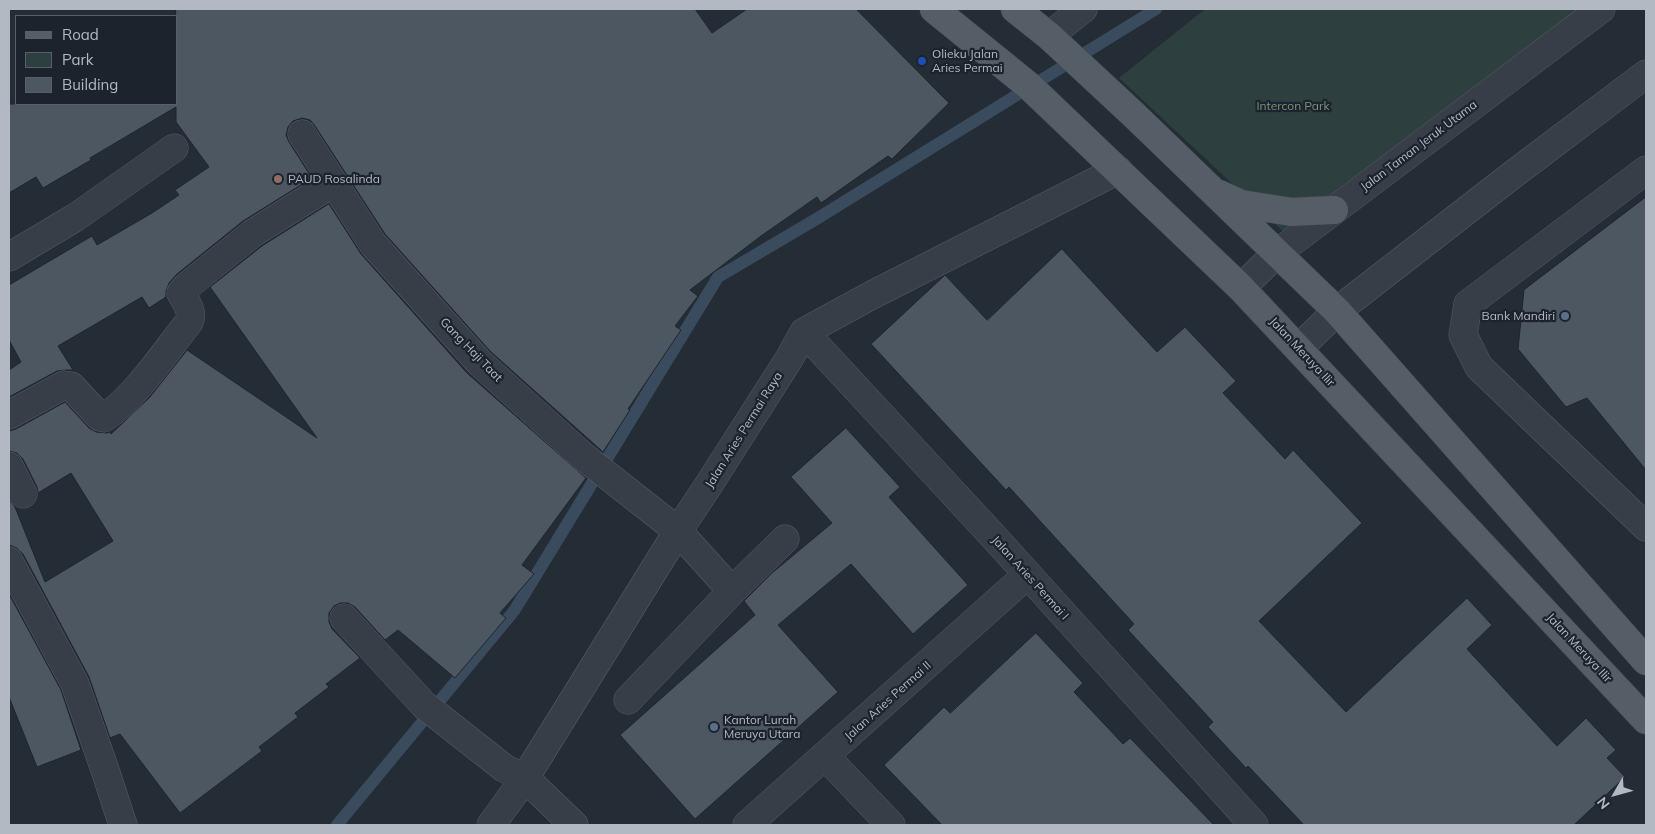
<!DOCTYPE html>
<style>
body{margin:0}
#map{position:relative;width:1655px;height:834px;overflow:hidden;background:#242d36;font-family:Mulish,sans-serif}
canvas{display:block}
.frame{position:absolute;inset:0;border:10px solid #b2b9c3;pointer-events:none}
.legend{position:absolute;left:15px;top:15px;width:162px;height:90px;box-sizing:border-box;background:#1c232c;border:1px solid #585f68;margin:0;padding:6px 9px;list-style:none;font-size:15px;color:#b2b9c3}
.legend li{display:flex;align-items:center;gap:10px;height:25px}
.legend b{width:25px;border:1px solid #585f68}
.north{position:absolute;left:1590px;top:769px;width:50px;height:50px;-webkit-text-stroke:4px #1c232c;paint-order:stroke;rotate:232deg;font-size:14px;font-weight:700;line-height:20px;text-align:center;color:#b2b9c3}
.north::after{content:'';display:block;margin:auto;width:18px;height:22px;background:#b2b9c3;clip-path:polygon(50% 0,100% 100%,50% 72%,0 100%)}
</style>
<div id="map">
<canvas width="1655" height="834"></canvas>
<div class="frame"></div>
<ul class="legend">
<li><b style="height:6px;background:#555d67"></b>Road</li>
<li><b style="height:14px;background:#2d3f3e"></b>Park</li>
<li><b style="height:14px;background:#4c5762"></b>Building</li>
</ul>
<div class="north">N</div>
</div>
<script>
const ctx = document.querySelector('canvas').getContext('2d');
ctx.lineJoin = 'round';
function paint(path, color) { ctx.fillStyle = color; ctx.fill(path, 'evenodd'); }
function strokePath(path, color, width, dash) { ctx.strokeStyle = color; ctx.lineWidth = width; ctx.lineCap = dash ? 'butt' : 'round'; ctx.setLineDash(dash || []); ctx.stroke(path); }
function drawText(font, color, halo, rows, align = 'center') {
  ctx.font = font + ' Mulish,sans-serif'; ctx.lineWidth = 4.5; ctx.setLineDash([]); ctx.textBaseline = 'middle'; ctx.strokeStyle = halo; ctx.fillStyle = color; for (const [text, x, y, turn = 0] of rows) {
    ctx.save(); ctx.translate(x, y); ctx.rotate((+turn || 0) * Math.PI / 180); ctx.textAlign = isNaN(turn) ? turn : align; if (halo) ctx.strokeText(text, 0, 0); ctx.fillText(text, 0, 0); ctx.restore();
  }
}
const green = new Path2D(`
 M1205,9H1581L1287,235L1119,78Z`);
const stream = new Path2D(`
 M337,825L514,611L718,277L818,218L1156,9`);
const building = new Path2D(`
 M176,9H695L712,33L747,9H856L949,103L892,159L888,156L821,203L817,197L761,236L690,290L698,296L675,326L681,330L628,409L630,410L603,452L490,351L385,234L315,126L310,120L302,118L293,121L288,127L286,135L289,142L312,178L243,221L177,274L169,283L166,291V297L149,308L142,297L58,346L73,370H66L57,371L9,397V370L21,362L9,340V285L92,236L97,245L152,213L179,195L175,190L209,167L176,122V107L90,158L91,160L43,188L36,177L9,193V104H176Z
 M1646,197V470L1587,398L1566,407L1518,349L1524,290Z
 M329,204L361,254L467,373L586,478L522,565L534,574L500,613L506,618L455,678L398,630L385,640L355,607L348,603H340L334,606L329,613V622L332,629L360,658L326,684L329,687L295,713L298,717L259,747L262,751L180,813L120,734L110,738L89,677L23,554L17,548L9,545V500L15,507L45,582L113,541L71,473L38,493L37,487L23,459L17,453L9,451V431L16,429L65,402L89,428L96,432L107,433L110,432L111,434L150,397L187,350L317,438L210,287L262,246Z
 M1062,249L1157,352L1185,327L1236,381L1223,393L1285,459L1293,450L1362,523L1259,621L1346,712L1467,598L1492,625L1467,649L1557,746L1586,718L1616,750L1607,758L1625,777L1574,825H1304L1248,766L1246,768L1208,727L1213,722L1128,630L1134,624L1009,487L1006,490L871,344L945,275L987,320Z
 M846,428L900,487L889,497L968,585L913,634L851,564L778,625L838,692L695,819L620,735L755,615L744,601L772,573L832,523L791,477Z
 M9,594L61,690L81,750L37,767L9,697Z
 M1036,633L1083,683L1074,692L1123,744L1130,738L1214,825H942L884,765L944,707L950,713Z`);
const minor = new Path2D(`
 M1049,36L1083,9
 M302,134L373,244L479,362L584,457L678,531L732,591
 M1646,170L1468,304L1463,335L1479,367L1646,527
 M9,257L76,217L174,148
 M1241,288L1276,254L1601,9
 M804,332L993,536L1254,825
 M1299,348L1337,311L1511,176L1646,74
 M9,415L64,385L71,386L100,417L104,418C136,397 165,352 189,322C194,312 186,303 181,293L187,286L253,233L333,183
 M9,466L23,494
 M9,561L75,684L105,770L123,825
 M344,618L424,705L504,768L525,778L574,825
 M628,700L732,591L785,539
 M826,757L891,825
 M491,825L525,778L678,531L706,489L789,359L804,332L872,295L1118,170
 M747,825L1027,575`);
const major = new Path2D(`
 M934,9L1029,86L1241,288L1646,720
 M1015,9L1049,36L1134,115L1337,311L1646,661
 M1219,194L1241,204L1292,212L1334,210`);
const markers = [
 [922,61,5,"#1a4fb4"],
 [278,179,5,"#8d6e63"],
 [1565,316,5,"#5c6f8a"],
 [714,727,5,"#5c6f8a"]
];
const poiNames = [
 ["Olieku Jalan",932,54],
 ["Aries Permai",932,68],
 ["PAUD Rosalinda",288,179],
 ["Bank Mandiri",1555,316,"right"],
 ["Kantor Lurah",724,720],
 ["Meruya Utara",724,734]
];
const parkNames = [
 ["Intercon Park",1293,106]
];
const streetNames = [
 ["Jalan Taman Jeruk Utama",1419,146,-37],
 ["Gang Haji Taat",471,350,46],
 ["Jalan Meruya Ilir",1302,352,47],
 ["Jalan Aries Permai Raya",744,430,-58],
 ["Jalan Aries Permai I",1030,578,48],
 ["Jalan Meruya Ilir",1579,648,47],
 ["Jalan Aries Permai II",888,701,-42]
];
paint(green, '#2d3f3e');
strokePath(stream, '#3b4b5e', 12);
paint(building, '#4c5762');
strokePath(building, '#1e252e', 1);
strokePath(minor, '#555c65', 29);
strokePath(major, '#434a53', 29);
strokePath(minor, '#373e47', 28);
strokePath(major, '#555d67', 28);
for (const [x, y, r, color] of markers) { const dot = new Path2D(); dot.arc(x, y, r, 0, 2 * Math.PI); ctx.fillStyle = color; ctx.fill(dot); strokePath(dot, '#1c232c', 2); }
drawText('12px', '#b2b9c3', '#1c232c', poiNames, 'left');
drawText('12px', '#73967a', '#1c232c', parkNames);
drawText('12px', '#b2b9c3', '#1c232c', streetNames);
</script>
